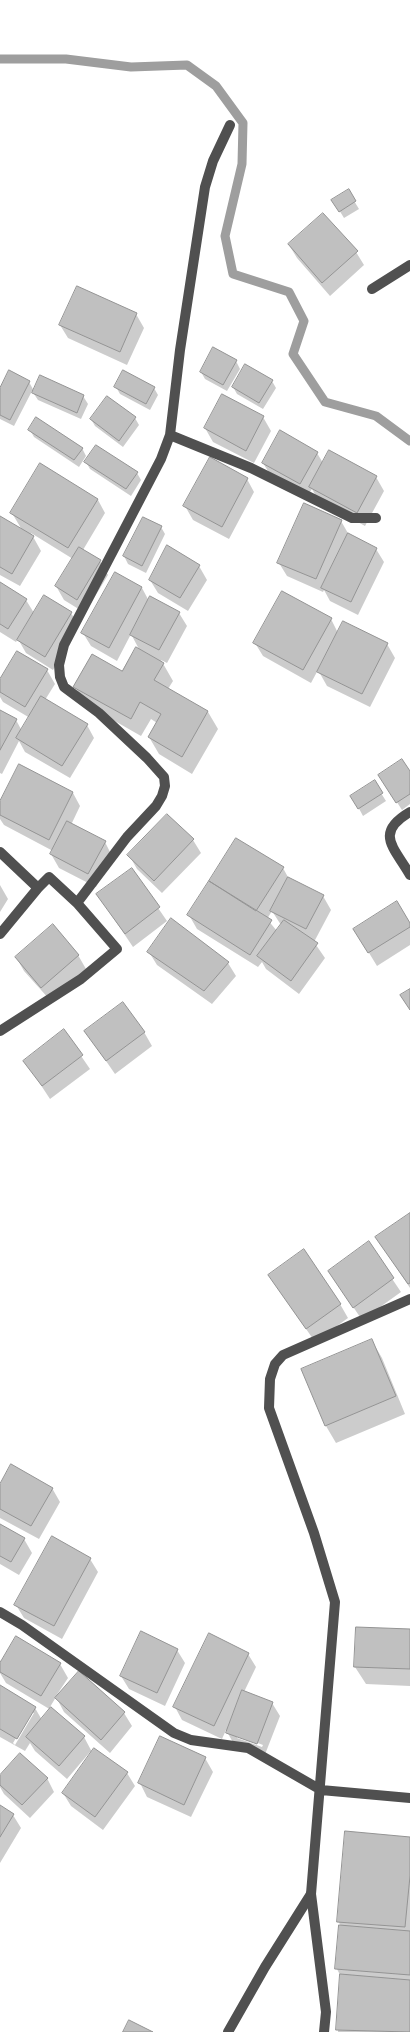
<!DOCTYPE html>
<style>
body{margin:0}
canvas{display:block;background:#fff}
</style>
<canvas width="410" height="2032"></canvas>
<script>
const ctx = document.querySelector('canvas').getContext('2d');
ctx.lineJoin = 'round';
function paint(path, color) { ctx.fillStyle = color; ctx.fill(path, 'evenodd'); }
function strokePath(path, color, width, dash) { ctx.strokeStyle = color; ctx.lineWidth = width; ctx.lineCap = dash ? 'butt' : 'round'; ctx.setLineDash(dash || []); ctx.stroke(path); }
const shadow = new Path2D(`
 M348,191L359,209L344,218L333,200Z
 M289,245L356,252L364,265L330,296L297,258Z
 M77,288L136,314L144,328L127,365L68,338L60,325Z
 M214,349L236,361L240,369L227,391L205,379L201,372Z
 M40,377L83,396L88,404L81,419L38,400L32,391L14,426L0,419V391L29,382L34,391Z
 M272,381L276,388L263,409L237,394L233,387Z
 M116,387L154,388L158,395L150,410L120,394Z
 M263,417L271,431L254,463L213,442L205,428Z
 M135,418L139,425L123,447L95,426L91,419Z
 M30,430L82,448L86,456L79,467L34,437Z
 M330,452L376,477L384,491L365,526L318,500L312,489L307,496L271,476L263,463L317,453L323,463Z
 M86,462L137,473L141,480L131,496L90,469Z
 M41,465L98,500L105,513L83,550L100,561L108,575L85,613L64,600L56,586L73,559L31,533L41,551L20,586L0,575V517L22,530L12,513Z
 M247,479L254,492L229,539L193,520L185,506Z
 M341,521L349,535L376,549L384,562L358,615L330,601L324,590L323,592L287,576L279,563Z
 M161,527L165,534L146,573L128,564L124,556Z
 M199,566L207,580L188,611L158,593L150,580Z
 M0,584L26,600L34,613H71L79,626L53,670L26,653L18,639L16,642L0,632Z
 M142,588L149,601L179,613L187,626L167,663L161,660L173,681L168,689L208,712L218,729L192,774L159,754L149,737L157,723L151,719L141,736L85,704L75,687L122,673L140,651L131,634L117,661L91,646L83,633Z
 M331,619L338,633L387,644L395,658L370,707L327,686L318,670L311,683L263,656L255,643Z
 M47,670L55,684L45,700L87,725L94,738L70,778L25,752L19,741L2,774L0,773V712L16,720L22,731L30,718L3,702L0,697V681Z
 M20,765L73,793L80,806L71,825L105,842L112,856L96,887L59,868L51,854L53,851L4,825L0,819V804Z
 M410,774V804L402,810L384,782Z
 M374,782L386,801L363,816L356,803Z
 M193,840L201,853L162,893L137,869L129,855Z
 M283,868L289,879L323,896L331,910L314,942L325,958L299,994L266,969L262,962L258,967L197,929L189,915ZM272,911L281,925L277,931L267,919Z
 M132,870L167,921L133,947L98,895Z
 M0,885L8,899L0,912Z
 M410,925V945L377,966L363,943Z
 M149,952L228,963L236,976L212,1004L157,965Z
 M78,955L86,969L50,1000L24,971L16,957Z
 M64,1031L90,1069L50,1099L25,1061Z
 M86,1032H144L152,1046L115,1074Z
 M410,1214V1288L377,1238Z
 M368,1243L401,1292L362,1320L329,1271Z
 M270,1276L340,1304L348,1318L315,1342Z
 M372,1341L382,1358L405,1414L336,1443L326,1426Z
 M0,1487L52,1488L60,1502L39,1539L0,1518Z
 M0,1526L24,1539L32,1553L19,1575L0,1564Z
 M90,1559L98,1572L62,1639L24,1618L16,1605Z
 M410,1631V1686L366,1684L355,1667Z
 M177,1650L185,1663L165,1706L129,1689L121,1676Z
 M248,1654L256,1667L244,1692L272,1703L280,1716L264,1757L235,1746L226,1730L222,1739L182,1720L175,1707ZM237,1735L263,1745L262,1747L237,1738Z
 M0,1660L2,1663L60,1664L68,1678L56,1696L79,1672L124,1713L132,1726L110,1753L64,1712L56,1697L50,1707L84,1737L92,1752L127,1773L135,1786L103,1830L71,1806L63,1793L92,1753L90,1752L67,1779L35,1751L30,1743L25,1751L0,1737V1686L35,1708L42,1720L51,1710L6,1683L0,1673ZM31,1713H34L15,1745L13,1743Z
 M205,1758L213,1772L191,1817L147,1797L140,1783Z
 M0,1777L47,1778L54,1792L30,1818L4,1794L0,1787Z
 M0,1807L13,1815L21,1828L0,1863Z
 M410,1838V2032H338L341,1977L337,1969L341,1926L338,1921Z`);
const stream = new Path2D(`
 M0,59H66L131,67L187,65L216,86L243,123L242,164L225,236L233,274L289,292L304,321L293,354L325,402L376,416L410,441`);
const building = new Path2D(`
 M349,189L356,201L339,212L331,200Z
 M323,213L358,251L322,283L288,244Z
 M77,286L137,313L120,352L59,325Z
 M213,347L237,360L223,385L200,372Z
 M245,364L273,380L259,403L232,387Z
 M9,370L30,381L10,420L0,415V388Z
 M123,370L155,387L146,404L114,387Z
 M40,375L84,395L77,413L32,393Z
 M222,394L264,416L246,451L204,428Z
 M107,396L136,417L119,441L90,419Z
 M36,417L83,448L74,460L28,430Z
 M280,430L318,452L300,484L262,463Z
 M96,445L138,472L126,489L84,462Z
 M329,450L377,476L357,513L309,487Z
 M210,457L248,478L222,527L183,506Z
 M40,463L98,499L68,548L10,513Z
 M304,503L342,520L316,579L277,563Z
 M0,516L34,536L12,574L0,567Z
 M143,517L162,526L142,566L123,556Z
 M348,533L377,548L351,602L321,588Z
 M167,545L200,565L180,598L149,580Z
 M79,547L101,560L77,600L55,586Z
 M115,572L142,587L109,648L81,633Z
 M0,582L27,599L8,629L0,624Z
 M282,591L332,618L303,670L253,643Z
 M44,595L72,612L45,657L17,640Z
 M150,596L180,612L159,650L130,635Z
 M343,621L388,643L362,694L317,672Z
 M136,647L164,663L154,680L208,711L182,757L148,737L161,714L140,702L131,719L73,687L92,654L122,671Z
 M17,651L48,669L25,707L0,692V679Z
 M41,696L88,724L62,766L16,738Z
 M0,710L17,719L0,750Z
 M402,759L410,771V794L396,803L378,775Z
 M19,764L73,792L49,840L0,815V801Z
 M375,780L383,793L358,809L350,796Z
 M167,814L194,839L154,881L127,855Z
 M67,821L106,841L88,874L50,854Z
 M236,838L284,867L256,911L209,881Z
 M132,868L160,907L125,934L96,894Z
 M288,877L324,895L306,929L270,911Z
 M209,881L272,920L250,955L187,915Z
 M397,901L410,923V927L368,953L353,929Z
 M171,918L229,962L204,991L147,952Z
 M284,920L318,943L291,981L257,956Z
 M53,924L79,955L41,988L15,957Z
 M410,989V1010L400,995Z
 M123,1002L145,1032L106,1061L84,1031Z
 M64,1029L83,1055L42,1086L23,1061Z
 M410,1213V1283L408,1284L375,1237Z
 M369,1241L394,1278L353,1308L328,1271Z
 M304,1249L341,1304L306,1329L268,1275Z
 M372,1339L396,1396L325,1426L301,1369Z
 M11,1464L53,1488L31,1526L0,1509V1484Z
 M0,1524L25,1538L11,1562L0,1556Z
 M52,1536L91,1558L54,1626L14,1605Z
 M356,1627L410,1629V1669L354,1667Z
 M141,1631L178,1649L157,1693L120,1676Z
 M209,1633L249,1653L214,1726L173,1707Z
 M16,1636L61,1663L41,1696L0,1672V1663Z
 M79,1671L125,1712L101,1740L55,1698Z
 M0,1685L36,1707L17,1739L0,1729Z
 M242,1690L273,1702L257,1744L226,1733Z
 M51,1707L85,1736L59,1766L26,1737Z
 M160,1736L206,1757L184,1805L138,1783Z
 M94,1748L128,1772L95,1817L62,1793Z
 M20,1753L48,1778L22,1805L0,1785V1775Z
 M0,1805L14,1814L0,1837Z
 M345,1831L410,1837V1876L405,1927L337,1922Z
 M339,1925L410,1931V1975L335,1969Z
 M340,1974L410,1980V2032L336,2030Z
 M129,2020L153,2032H123Z`);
const lane = new Path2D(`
 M228,2032L265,1967L311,1894`);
const street = new Path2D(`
 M372,289L410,265
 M170,435L251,468L352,518H376
 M410,812C374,833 394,847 410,875
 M0,852L38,888L49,877L77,903
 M0,934L38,888
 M0,1031L81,979L117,949L77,903L127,837L156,806L162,796L165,786L164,777L147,758L99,713L64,687L60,677L59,665L64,645L161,459L170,435L180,350L205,187L213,161L230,125
 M0,1612L22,1625L174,1733L191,1740L248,1748L321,1790L410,1798
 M324,2032L326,2012L311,1894L335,1602L314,1533L269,1408L270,1379L275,1364L283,1355L410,1299`);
paint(shadow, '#0003');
strokePath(stream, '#9e9e9e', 9);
paint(building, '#c0c0c0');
strokePath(building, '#949494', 1);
strokePath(lane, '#505050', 10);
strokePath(street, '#505050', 10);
</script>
